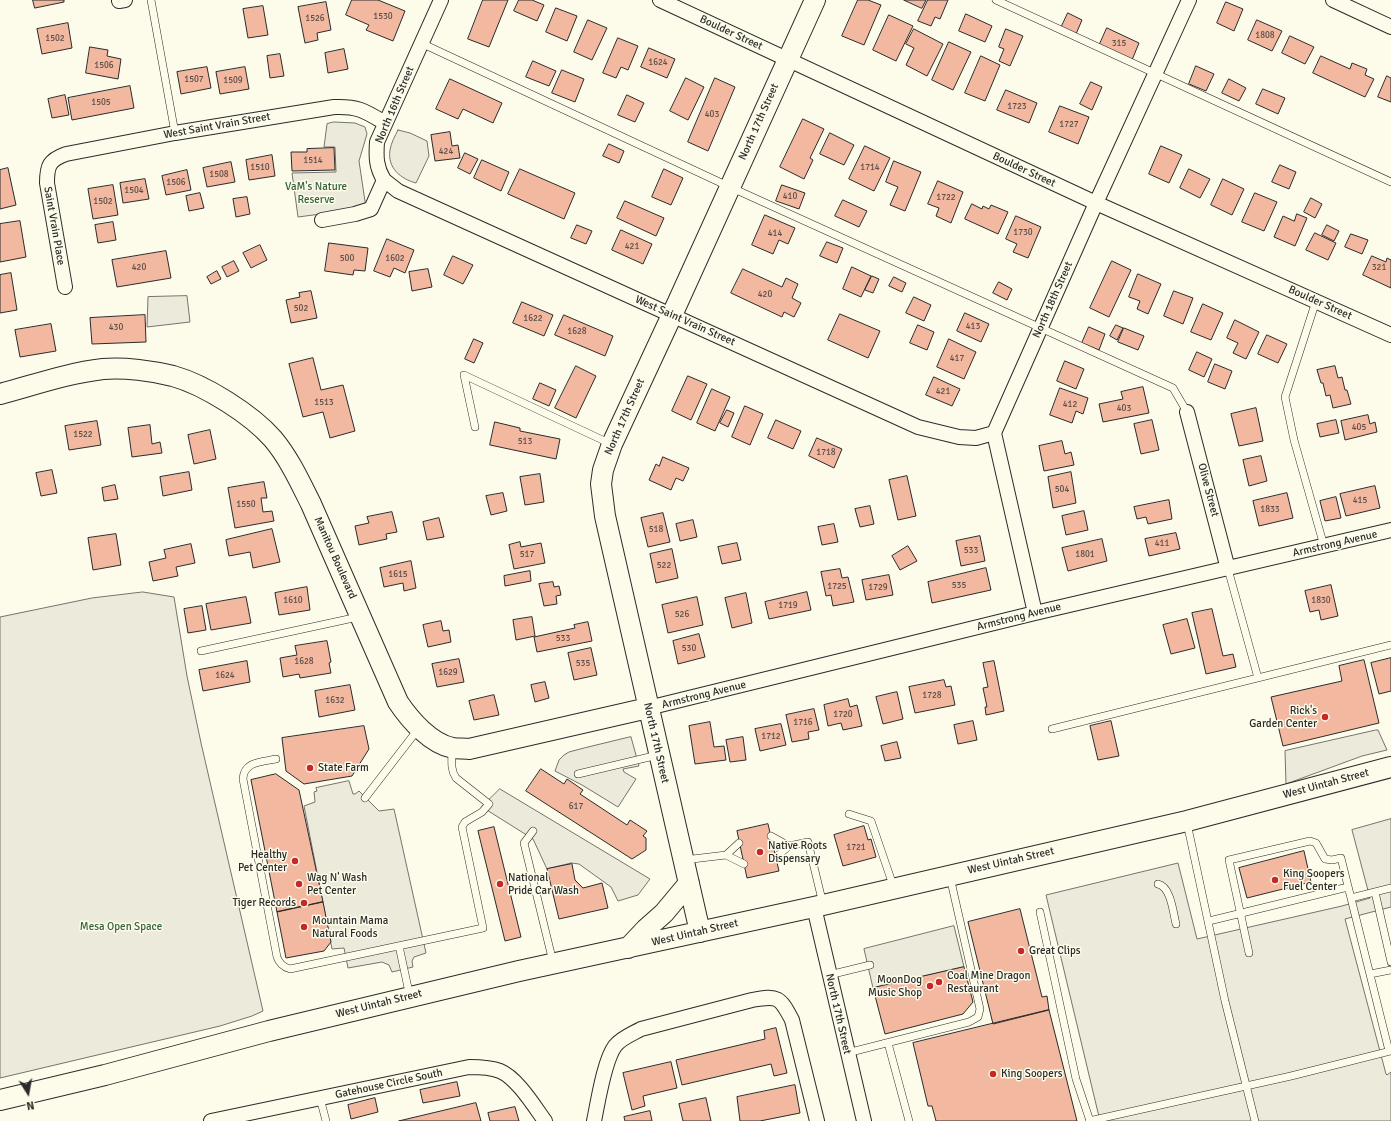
<!DOCTYPE html>
<style>
body{margin:0}
#map{position:relative;width:1391px;height:1121px;overflow:hidden;background:#fdfbea;font-family:Signika,sans-serif}
canvas{display:block}
.north{position:absolute;left:8px;top:1073px;width:40px;height:40px;-webkit-text-stroke:3px #fdfbea;paint-order:stroke;rotate:169deg;font-size:11px;font-weight:700;line-height:16px;text-align:center;color:#2b2b2b}
.north::after{content:'';display:block;margin:auto;width:14px;height:18px;background:#2b2b2b;clip-path:polygon(50% 0,100% 100%,50% 72%,0 100%)}
</style>
<div id="map">
<canvas width="1391" height="1121"></canvas>
<div class="north">N</div>
</div>
<script>
const ctx = document.querySelector('canvas').getContext('2d');
ctx.lineJoin = 'round';
function paint(path, color) { ctx.fillStyle = color; ctx.fill(path, 'evenodd'); }
function strokePath(path, color, width, dash) { ctx.strokeStyle = color; ctx.lineWidth = width; ctx.lineCap = dash ? 'butt' : 'round'; ctx.setLineDash(dash || []); ctx.stroke(path); }
function drawText(font, color, halo, rows, align = 'center') {
  ctx.font = font + ' Signika,sans-serif'; ctx.lineWidth = 3; ctx.setLineDash([]); ctx.textBaseline = 'middle'; ctx.strokeStyle = halo; ctx.fillStyle = color; for (const [text, x, y, turn = 0] of rows) {
    ctx.save(); ctx.translate(x, y); ctx.rotate((+turn || 0) * Math.PI / 180); ctx.textAlign = isNaN(turn) ? turn : align; if (halo) ctx.strokeText(text, 0, 0); ctx.fillText(text, 0, 0); ctx.restore();
  }
}
const green = new Path2D(`
 M334,122L355,123L365,127L367,134L359,161L366,208L298,217L292,173L336,172L335,147H324L327,124Z
 M398,130L410,133L427,141L429,156L416,183C401,179 387,168 390,150C391,143 395,136 398,130Z
 M143,592L174,597L187,676L201,743L263,1011L252,1016L220,1026L0,1078V617L92,598Z`);
const parking = new Path2D(`
 M187,296L190,322L147,327L148,297Z
 M1376,730H1378L1387,750L1362,756L1286,784L1285,751Z
 M631,737L639,766L623,769L624,772L636,779L618,807L582,785L555,771L559,760L564,755L569,752L584,748Z
 M349,781L353,794H355L359,791L379,811L394,809L426,953L414,957L412,961L413,967L392,972L389,965L382,962L348,968L344,948L332,949L304,806L315,802L314,792L317,791L316,788Z
 M500,789L650,879L638,895L618,901L611,887L579,864L571,863L547,869L533,839L482,807Z
 M1391,819V907L1345,919L1386,1074L1387,1075L1391,1072V1121H1100L1046,895L1178,863L1197,939L1342,906L1370,898L1352,830Z
 M954,926L964,967L873,988L864,949Z`);
const building = new Path2D(`
 M33,0H64V2L35,8Z
 M352,0H378L405,11L393,41L366,30L369,25L346,15Z
 M483,0H508L489,47L468,39Z
 M519,0H532L544,5L537,21L514,11Z
 M858,0H868L881,5L864,45L842,36Z
 M904,0H926L922,8Z
 M928,0H948L940,19L935,17L931,26L918,21Z
 M326,2L331,30L317,33L318,40L305,43L298,7Z
 M1226,2L1243,9L1234,31L1217,23Z
 M263,6L268,35L248,38L243,9Z
 M556,8L577,16L567,41L546,32Z
 M1068,13L1082,20L1076,34L1061,28Z
 M966,14L992,26L985,42L959,31Z
 M889,15L913,26L896,61L873,50Z
 M588,20L607,28L592,60L574,52Z
 M1257,20L1282,31L1272,51L1248,40Z
 M68,23L72,48L42,54L37,29Z
 M1107,28L1139,43L1132,60L1099,46Z
 M914,29L943,44L927,76L906,65L914,48L906,44Z
 M1006,29L1023,36L1010,66L999,61L1004,49L999,47Z
 M1290,36L1314,47L1305,64L1282,53Z
 M618,38L638,46L628,70L621,67L616,78L603,73Z
 M949,42L971,52L953,90L932,80Z
 M90,47L108,50L107,56L121,59L118,79L86,73Z
 M649,48L675,59L667,78L641,67Z
 M344,49L348,69L328,73L325,53Z
 M280,54L284,76L270,78L267,56Z
 M981,56L1000,65L985,101L965,93Z
 M1321,56L1350,69L1352,63L1367,69L1365,75L1374,79L1365,97L1313,73Z
 M533,61L556,71L549,86L526,77Z
 M1196,66L1214,74L1206,91L1189,84Z
 M207,67L211,88L181,94L177,72Z
 M245,67L249,89L220,94L216,72Z
 M562,70L584,79L575,102L552,93Z
 M1387,76L1391,78V102L1378,97Z
 M686,78L704,87L688,120L670,111Z
 M715,78L735,87L708,151L688,142Z
 M450,79L502,103L493,123L463,109L458,119L436,109Z
 M1229,79L1246,88L1239,101L1222,93Z
 M1091,82L1102,87L1092,110L1080,104Z
 M130,86L134,108L72,120L68,98Z
 M1263,89L1285,98L1278,114L1256,104Z
 M1006,90L1037,103L1029,123L997,110Z
 M65,95L69,115L52,118L48,99Z
 M627,95L644,103L635,122L618,115Z
 M1060,106L1089,117L1078,144L1049,132Z
 M803,119L824,129L810,158L813,160L804,179L780,167Z
 M450,132L452,146L458,145L460,158L435,161L431,135Z
 M830,133L854,145L844,165L820,154Z
 M609,144L624,151L619,163L603,156Z
 M865,146L890,158L874,191L849,179Z
 M1161,146L1182,155L1169,183L1149,174Z
 M334,148L335,170L292,171L291,152H307V149Z
 M465,153L478,159L470,174L458,168Z
 M272,155L275,176L249,180L246,160Z
 M482,160L509,172L501,191L474,178Z
 M894,161L921,172L905,211L890,205L898,187L886,182Z
 M231,162L235,182L207,187L203,168Z
 M1280,165L1296,172L1289,189L1272,182Z
 M8,168L16,205L0,209V170Z
 M520,169L575,193L564,219L508,194Z
 M664,169L683,178L671,205L652,197Z
 M1189,169L1210,179L1200,198L1180,188Z
 M187,170L191,190L166,195L162,176Z
 M145,179L149,199L123,203L120,183Z
 M1223,179L1244,189L1232,215L1211,205Z
 M938,181L963,192L951,223L936,216L939,208L928,204Z
 M113,185L118,215L93,219L88,189Z
 M782,185L805,193L799,209L776,201Z
 M200,193L204,208L189,211L186,196Z
 M1255,193L1277,202L1264,231L1242,222Z
 M247,197L250,214L236,217L233,199Z
 M1311,198L1322,204L1315,218L1304,212Z
 M843,200L867,211L859,227L835,216Z
 M625,201L664,218L656,236L617,218Z
 M972,204L982,209L983,206L989,209L991,205L1008,212L998,234L965,219Z
 M1297,214L1307,218L1295,246L1274,237L1283,216L1294,221Z
 M765,215L795,228L788,244L779,240L773,254L752,245Z
 M1016,216L1041,227L1028,258L1013,252L1017,244L1006,239Z
 M20,221L26,257L0,262V224Z
 M113,222L116,240L98,243L95,225Z
 M577,225L592,231L586,244L571,238Z
 M1327,225L1339,231L1334,241L1322,235Z
 M621,230L652,244L643,264L612,250Z
 M1315,233L1336,243L1328,260L1306,250Z
 M1351,234L1368,240L1362,254L1345,247Z
 M387,239L414,250L405,273L394,268L390,277L374,271Z
 M827,242L843,248L837,263L820,256Z
 M329,243L368,248L365,271L354,270L353,275L325,271Z
 M260,245L267,260L251,268L243,253Z
 M166,251L171,278L117,287L112,260Z
 M453,256L473,265L463,284L444,275Z
 M1372,256L1386,262L1387,258L1391,260V288L1363,275Z
 M234,261L239,271L227,277L222,267Z
 M1112,261L1131,270L1109,317L1090,308Z
 M852,267L871,276L861,297L843,289Z
 M428,269L432,287L412,291L409,272Z
 M743,269L782,287L786,278L798,284L792,298L801,303L794,317L784,312L782,317L731,293Z
 M217,271L221,279L211,284L207,277Z
 M11,273L17,310L0,313V275Z
 M1138,274L1161,284L1148,314L1137,309L1140,301L1129,297Z
 M872,276L879,279L873,293L865,290Z
 M894,277L906,283L902,292L889,286Z
 M999,282L1012,289L1007,300L993,293Z
 M311,291L317,318L291,323L286,300L300,297L299,293Z
 M1174,291L1193,298L1183,324L1164,316Z
 M914,297L931,305L924,321L906,313Z
 M522,302L553,315L544,336L513,323Z
 M1203,304L1223,313L1211,340L1191,332Z
 M965,313L989,324L981,342L957,331Z
 M840,314L880,331L868,358L828,340Z
 M145,315L146,342L92,344L90,318Z
 M564,315L613,336L605,356L555,335Z
 M1235,320L1259,332L1246,359L1233,353L1238,343L1227,338Z
 M51,324L56,351L20,357L15,330Z
 M918,325L934,332L927,350L910,343Z
 M1116,325L1123,328L1117,340L1110,336Z
 M1089,327L1105,334L1099,350L1082,343Z
 M1124,328L1144,336L1138,350L1118,342Z
 M1267,335L1287,344L1278,363L1258,354Z
 M474,339L483,343L474,363L465,359Z
 M949,339L976,352L964,379L937,367Z
 M1197,352L1212,359L1204,377L1189,370Z
 M313,358L321,390L343,385L355,431L330,438L323,412L303,417L289,364Z
 M1065,361L1084,369L1076,389L1057,381Z
 M1215,364L1232,371L1225,389L1208,382Z
 M576,366L596,376L576,418L555,408Z
 M1335,366L1338,378L1342,377L1345,390H1347L1351,404L1333,408L1330,395L1326,396L1323,383H1321L1317,370Z
 M688,376L707,384L691,420L672,411Z
 M934,377L960,389L952,406L926,395Z
 M540,383L556,390L549,406L533,399Z
 M1143,387L1149,413L1103,422L1099,404L1123,399L1121,392Z
 M1060,388L1088,398L1083,414L1076,411L1072,423L1050,415Z
 M712,389L730,397L715,431L697,423Z
 M745,406L763,414L750,445L732,437Z
 M1256,408L1263,441L1239,446L1231,414Z
 M727,410L734,413L728,427L720,423Z
 M1368,415L1370,424L1375,422L1377,432L1345,440L1341,421Z
 M776,420L801,431L793,449L768,438Z
 M1152,420L1159,450L1141,454L1134,424Z
 M1336,420L1339,433L1320,437L1317,424Z
 M97,421L101,445L69,450L65,426Z
 M495,422L520,428V431L560,439L556,459L490,445Z
 M150,425L152,444L160,442L162,453L132,457L128,428Z
 M210,430L216,459L194,464L188,435Z
 M817,438L842,449L834,468L809,456Z
 M1062,441L1065,454L1071,452L1074,465L1044,471L1039,446Z
 M1261,456L1267,481L1249,486L1243,460Z
 M663,457L689,468L683,481L676,478L671,490L649,480L656,464L659,466Z
 M52,470L57,493L41,496L36,473Z
 M189,472L192,490L163,496L160,477Z
 M1071,472L1076,503L1053,508L1048,477Z
 M540,474L544,502L525,505L520,477Z
 M907,476L916,516L898,520L889,480Z
 M264,482L267,498H261L263,512L272,511L274,521L235,528L228,488Z
 M115,485L118,499L104,501L102,488Z
 M1375,486L1380,508L1346,516L1340,494Z
 M503,493L507,511L491,515L486,496Z
 M1287,493L1293,518L1259,526L1253,501Z
 M1336,497L1341,518L1325,521L1320,501Z
 M1169,500L1172,519L1148,524L1146,517L1137,519L1134,507Z
 M870,506L874,524L860,527L855,509Z
 M1084,511L1088,530L1066,535L1062,516Z
 M392,512L397,532L386,534L387,539L359,545L355,526L369,523L367,517Z
 M663,513L670,542L648,547L641,518Z
 M439,518L444,537L427,540L423,522Z
 M693,520L697,537L680,541L676,524Z
 M834,524L838,542L822,545L818,527Z
 M272,529L280,562L253,568L250,552L229,556L226,540Z
 M1176,533L1180,549L1149,556L1145,539Z
 M116,534L121,565L93,570L88,538Z
 M980,536L985,561L961,566L956,541Z
 M1102,539L1107,561L1068,571L1062,548Z
 M520,542L521,547L541,543L545,563L514,569L509,545Z
 M737,543L741,560L722,564L718,547Z
 M191,544L195,563L176,567L178,576L153,581L149,562L166,558L164,550Z
 M908,546L917,561L900,570L892,556Z
 M672,549L678,578L656,583L650,554Z
 M411,561L416,588L404,591L403,583L384,587L380,568Z
 M986,568L991,590L932,603L928,582Z
 M840,569L842,578L848,577L854,602L833,606L831,595L826,596L821,572Z
 M530,571L531,581L505,586L504,576Z
 M889,575L893,595L866,600L862,580Z
 M553,582L554,587L559,586L561,595L556,596L557,604L544,606L539,584Z
 M1331,585L1338,616L1321,620L1319,610L1310,612L1305,591Z
 M307,587L310,610L279,615L275,593Z
 M807,592L811,610L769,619L765,602Z
 M746,593L752,623L732,628L725,598Z
 M246,597L251,623L211,630L206,604Z
 M697,597L703,625L668,633L662,605Z
 M202,606L206,630L188,633L184,609Z
 M1212,609L1223,656L1233,654L1236,667L1206,674L1192,613Z
 M532,617L535,636L516,640L513,620Z
 M1187,619L1195,648L1171,654L1163,625Z
 M441,621L443,631L449,630L451,642L428,647L423,625Z
 M588,622L592,641L537,652L534,637L575,628L574,625Z
 M699,634L705,657L678,664L673,641Z
 M327,641L331,662L329,663L331,673L300,678L299,674L283,677L280,658L297,655L295,646Z
 M591,648L597,675L574,680L568,653Z
 M1391,658V691L1379,694L1371,663Z
 M459,659L464,682L437,687L432,664Z
 M1364,660L1379,723L1283,746L1271,697L1342,681L1339,666Z
 M247,661L250,682L203,691L199,670Z
 M994,661L1004,711L986,715L985,707H987L983,688L988,687L983,663Z
 M944,680L946,687L951,686L955,705L915,713L909,687Z
 M545,682L549,698L535,702L531,685Z
 M350,685L355,710L319,717L315,691Z
 M897,692L903,719L883,724L876,697Z
 M494,695L499,715L474,720L469,701Z
 M848,699L850,707L857,705L862,726L843,730L841,723L828,726L824,705Z
 M814,709L819,730L808,732L809,739L792,742L786,715Z
 M973,721L977,740L958,744L954,725Z
 M1111,721L1119,756L1098,760L1090,726Z
 M710,722L714,747L724,746L726,760L695,764L689,726Z
 M781,724L786,745L760,751L755,729Z
 M364,726L369,749L352,776L304,784L286,771L282,738Z
 M743,737L746,760L730,762L726,740Z
 M897,742L901,758L885,761L881,746Z
 M541,769L564,784L567,779L583,790L580,794L627,825L630,820L647,831L643,836L646,838V850L632,859L526,791Z
 M276,774L299,790L323,902L277,912L251,780Z
 M768,824L779,871L747,878L737,831Z
 M864,826L868,840L871,839L876,857L843,866L834,835Z
 M494,827L521,937L505,941L478,831Z
 M1304,851L1311,882L1247,898L1239,868Z
 M572,864L575,880L583,888L602,883L608,908L559,919L547,869Z
 M323,902L331,942L324,951L286,958L277,912Z
 M1020,909L1042,997L1047,996L1049,1010L993,1024L968,922Z
 M964,967L973,1002L963,1014L885,1034L873,988Z
 M1049,1010L1077,1121H936L932,1106H928L913,1043Z
 M776,1028L787,1073L774,1076L771,1064L682,1085L676,1060L765,1039L764,1031Z
 M671,1062L677,1088L643,1096L645,1106L632,1110L623,1073Z
 M457,1082L460,1096L423,1103L420,1090Z
 M795,1085L800,1113L760,1121H740L737,1097Z
 M375,1098L378,1112L351,1119L348,1105Z
 M706,1098L711,1121H683L679,1104Z
 M476,1103L481,1121H399Z
 M515,1107L519,1121H490L488,1113Z
 M650,1111L652,1121H625L624,1117Z`);
const lane = new Path2D(`
 M151,0L175,133
 M996,0L1391,182
 M421,43L730,187L1173,388L1187,412
 M1316,301L1285,397L1294,440L1324,546
 M475,427L464,375L611,444
 M1228,569L1258,678
 M201,651L358,617
 M1052,729L1391,645
 M276,759C262,762 244,761 243,779L277,957C279,963 283,967 290,969L483,928L462,827L465,822L482,812L489,804L456,778C450,769 452,760 452,750
 M578,774L658,755
 M365,798L419,728
 M849,814L871,821L894,888
 M1187,823L1225,1001L1255,1121
 M533,831L524,843L553,962
 M771,836L789,846
 M726,855L739,843
 M776,857L789,846L808,842L823,904
 M684,860L726,855L744,864
 M1158,884C1171,887 1173,912 1176,924
 M1375,892L1391,962
 M1351,898L1391,888
 M1040,912L1076,1079L1090,1121
 M1209,921L1348,887
 M399,946L410,997
 M1249,953L1229,860L1310,841L1316,843L1325,859L1332,860L1341,858L1389,1051
 M1370,974L1391,970
 M829,975L870,965
 M888,1043L909,1121
 M847,1053L969,1022L978,1017L980,1009L950,877
 M320,1098L326,1121
 M1089,1121L1291,1076L1391,1051`);
const street = new Path2D(`
 M660,0L1096,203L1391,335
 M1333,0L1391,27
 M119,1L125,0
 M384,180L398,191L918,427L959,437L976,438L994,433
 M322,220L355,214L371,209L384,180C376,167 376,157 377,142L441,0
 M65,287L47,183C47,166 49,160 66,154L175,133L334,107C358,106 365,111 385,123
 M1187,412L1228,569
 M1035,613L994,433L1096,203L1189,0
 M648,708L1035,613L1391,530
 M814,907L864,1121
 M211,1121L469,1067C479,1067 490,1067 500,1071C517,1078 534,1106 545,1121
 M594,1121C598,1102 604,1061 615,1046C621,1038 632,1034 641,1029L752,1000C778,995 780,997 792,1020L817,1121`);
const secondary = new Path2D(`
 M0,394C34,385 68,373 103,369C124,367 153,371 173,376C205,385 251,414 273,439C289,458 300,482 311,504L398,702C410,720 431,744 453,748C458,749 464,748 469,749L648,708
 M700,932L605,516L601,484L603,470L612,444L672,315L815,0
 M628,948L646,929L664,913L689,883
 M0,1100L105,1075L269,1031L519,971L823,905L1187,821L1391,767`);
const markers = [
 [1325,717,4,"#c62828"],
 [310,768,4,"#c62828"],
 [760,852,4,"#c62828"],
 [295,861,4,"#c62828"],
 [1275,880,4,"#c62828"],
 [299,884,4,"#c62828"],
 [500,884,4,"#c62828"],
 [304,903,4,"#c62828"],
 [304,927,4,"#c62828"],
 [1021,951,4,"#c62828"],
 [939,982,4,"#c62828"],
 [930,986,4,"#c62828"],
 [993,1074,4,"#c62828"]
];
const numberNames = [
 ["1530",383,17],
 ["1526",315,19],
 ["1808",1265,36],
 ["1502",55,39],
 ["315",1119,44],
 ["1624",658,63],
 ["1506",104,66],
 ["1507",194,80],
 ["1509",233,81],
 ["1505",101,103],
 ["1723",1017,107],
 ["403",712,115],
 ["1727",1069,125],
 ["424",446,152],
 ["1514",313,161],
 ["1510",260,168],
 ["1714",870,168],
 ["1508",219,175],
 ["1506",176,183],
 ["1504",134,191],
 ["410",790,197],
 ["1722",946,198],
 ["1502",103,202],
 ["1730",1023,233],
 ["414",775,234],
 ["421",632,247],
 ["500",347,259],
 ["1602",395,259],
 ["420",139,268],
 ["321",1379,268],
 ["420",765,295],
 ["502",301,309],
 ["1622",533,319],
 ["413",973,327],
 ["430",116,328],
 ["1628",577,332],
 ["417",957,359],
 ["421",943,392],
 ["1513",324,403],
 ["412",1070,405],
 ["403",1124,409],
 ["405",1359,428],
 ["1522",83,435],
 ["513",525,442],
 ["1718",826,453],
 ["504",1062,490],
 ["415",1360,501],
 ["1550",246,505],
 ["1833",1270,510],
 ["518",656,530],
 ["411",1162,544],
 ["533",971,551],
 ["517",527,555],
 ["1801",1085,555],
 ["522",664,566],
 ["1615",398,575],
 ["535",959,586],
 ["1725",837,587],
 ["1729",878,588],
 ["1610",293,601],
 ["1830",1321,601],
 ["1719",788,606],
 ["526",682,615],
 ["533",563,639],
 ["530",689,649],
 ["1628",304,662],
 ["535",583,664],
 ["1629",448,673],
 ["1624",225,676],
 ["1728",932,696],
 ["1632",335,701],
 ["1720",843,715],
 ["1716",803,723],
 ["1712",771,737],
 ["617",576,807],
 ["1721",856,848]
];
const streetNames = [
 ["Boulder Street",731,33,25],
 ["North 16th Street",395,105,-67],
 ["North 17th Street",759,122,-66],
 ["West Saint Vrain Street",217,126,-10],
 ["Boulder Street",1024,170,25],
 ["Saint Vrain Place",54,226,80],
 ["North 18th Street",1053,300,-66],
 ["Boulder Street",1320,303,24],
 ["West Saint Vrain Street",685,321,24],
 ["North 17th Street",625,417,-66],
 ["Olive Street",1208,490,75],
 ["Armstrong Avenue",1335,544,-13],
 ["Manitou Boulevard",335,558,66],
 ["Armstrong Avenue",1019,617,-14],
 ["Armstrong Avenue",704,695,-14],
 ["North 17th Street",656,743,77],
 ["West Uintah Street",1326,784,-15],
 ["West Uintah Street",1011,861,-13],
 ["West Uintah Street",695,933,-13],
 ["West Uintah Street",379,1004,-14],
 ["North 17th Street",838,1014,77],
 ["Gatehouse Circle South",389,1084,-12]
];
const parkNames = [
 ["VaM's Nature",316,187],
 ["Reserve",316,200],
 ["Mesa Open Space",121,927]
];
const poiNames = [
 ["Rick's",1317,711,"right"],
 ["Garden Center",1317,724,"right"],
 ["State Farm",318,768],
 ["Native Roots",768,846],
 ["Dispensary",768,859],
 ["Healthy",287,855,"right"],
 ["Pet Center",287,868,"right"],
 ["King Soopers",1283,874],
 ["Fuel Center",1283,887],
 ["Wag N' Wash",307,878],
 ["Pet Center",307,891],
 ["National",508,878],
 ["Pride Car Wash",508,891],
 ["Tiger Records",296,903,"right"],
 ["Mountain Mama",312,921],
 ["Natural Foods",312,934],
 ["Great Clips",1029,951],
 ["Coal Mine Dragon",947,976],
 ["Restaurant",947,989],
 ["MoonDog",922,980,"right"],
 ["Music Shop",922,993,"right"],
 ["King Soopers",1001,1074]
];
paint(green, '#ecebdb');
strokePath(green, '#74746e', 1);
paint(parking, '#eceadb');
strokePath(parking, '#74746e', 1);
paint(building, '#f2b8a0');
strokePath(building, '#2b2b2b', 1);
strokePath(lane, '#2b2b2b', 8);
strokePath(street, '#2b2b2b', 16);
strokePath(secondary, '#2b2b2b', 22);
strokePath(lane, '#fdfbea', 7);
strokePath(street, '#fdfbea', 14);
strokePath(secondary, '#fdfbea', 20);
for (const [x, y, r, color] of markers) { const dot = new Path2D(); dot.arc(x, y, r, 0, 2 * Math.PI); ctx.fillStyle = color; ctx.fill(dot); strokePath(dot, '#fdfbea', 1.5); }
drawText('9px', '#5d4e48', null, numberNames);
drawText('11px', '#2b2b2b', '#fdfbea', streetNames);
drawText('11px', '#34623c', '#fdfbea', parkNames);
drawText('11px', '#2b2b2b', '#fdfbea', poiNames, 'left');
</script>
